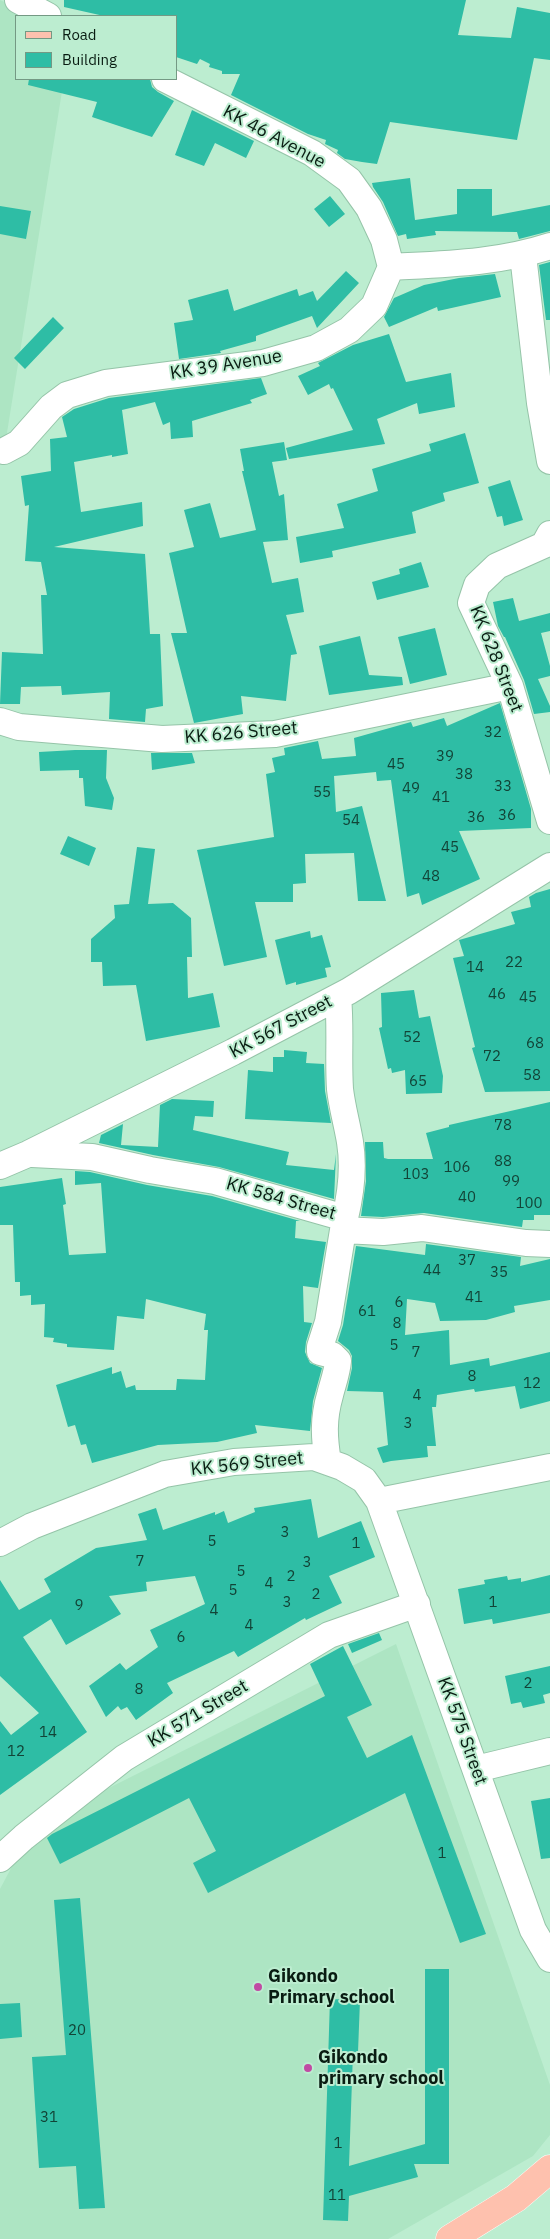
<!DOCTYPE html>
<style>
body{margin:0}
#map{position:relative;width:550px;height:2239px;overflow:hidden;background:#bcedd0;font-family:"IBM Plex Sans",sans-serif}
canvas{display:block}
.legend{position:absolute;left:15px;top:15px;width:162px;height:65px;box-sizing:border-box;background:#bcedd0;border:1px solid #749984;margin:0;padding:6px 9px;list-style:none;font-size:15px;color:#091c12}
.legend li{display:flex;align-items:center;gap:10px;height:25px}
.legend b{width:25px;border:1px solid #749984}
</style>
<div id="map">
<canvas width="550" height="2239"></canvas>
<ul class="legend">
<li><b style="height:6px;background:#fec1ae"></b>Road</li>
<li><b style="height:14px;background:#2ebda5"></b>Building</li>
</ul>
</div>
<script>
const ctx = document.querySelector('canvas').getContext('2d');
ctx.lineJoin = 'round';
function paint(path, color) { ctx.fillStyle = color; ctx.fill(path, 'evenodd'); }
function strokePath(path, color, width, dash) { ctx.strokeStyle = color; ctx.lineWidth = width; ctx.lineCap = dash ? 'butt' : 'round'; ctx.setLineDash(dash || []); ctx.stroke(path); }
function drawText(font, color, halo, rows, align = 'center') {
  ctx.font = font + ' "IBM Plex Sans",sans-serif'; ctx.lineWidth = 4; ctx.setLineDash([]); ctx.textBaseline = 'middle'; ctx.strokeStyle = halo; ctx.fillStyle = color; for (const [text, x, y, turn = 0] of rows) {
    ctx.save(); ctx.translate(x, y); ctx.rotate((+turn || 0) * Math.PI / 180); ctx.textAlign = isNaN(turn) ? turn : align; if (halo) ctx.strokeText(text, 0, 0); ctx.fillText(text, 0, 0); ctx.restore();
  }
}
const built = new Path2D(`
 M0,0L34,16H16V79H64L5,445H0Z
 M396,1644L550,2085V2135L533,2156L388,2239H0V1889L17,1857L77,1804Z`);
const building = new Path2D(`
 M64,0H466L458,35L511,38L517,7L550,13V60L534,58L517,140L390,122L377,164L362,162L345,159L337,153L338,150L325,144L326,140L308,134L231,95L240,74H222V71L209,67L210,64L200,59L197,64L176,57V16H104L64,7Z
 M29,79H150L152,87L158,92L174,101L152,137L92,117L97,102L28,85Z
 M192,110L254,141L246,158L215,143L204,166L175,155Z
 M410,178L415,220L457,214V189H492V216L550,205V231L519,239L517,232L435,231L436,235L407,239L406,234L398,236L383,202L373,187L372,183Z
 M330,196L345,214L329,227L314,209Z
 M0,206L31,211L26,239L0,234Z
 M550,262V320H546L539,265Z
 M346,271L359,283L317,328L312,316L256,336V341L220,351L221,353L179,359L174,323L193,320L188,300L228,289L234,311L297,289L299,296L313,291L317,301Z
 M495,274L501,297L438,311L437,307L389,327L384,317L394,298L424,285L459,278Z
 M53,317L64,328L25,369L14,358Z
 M389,334L406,382L451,373L455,407L419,414L417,403L377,419L385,444L289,459L286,448L353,430L333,388L331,389L329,384L308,395L298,376L320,366L318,363L353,345Z
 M261,378L267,394L250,400L252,403L192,421L193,437L171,439L170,422L163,425L155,402L122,410L128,454L112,457V455L74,462L81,512L142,502L143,526L54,547L145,554L150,634H160L163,706L146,709L145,722L109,719L110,692L62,695L61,686L21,687L20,704H0L2,652L43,654L41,595H47L41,562L25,561L29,505L25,506L21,476L51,471L50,439L67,437L62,417L74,409L109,398Z
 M465,433L479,483L443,493L445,501L412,512L416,533L332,551L333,557L300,563L296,537L344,528L337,504L378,491L372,469L431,451L429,444Z
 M284,442L287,460L272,462L279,496L284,494L288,540L263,542L272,583L298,578L304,612L286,615L297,654L291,655L286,701L241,696L243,714L194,723L171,633H187L169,553L194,547L184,510L210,503L220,538L256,530L242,471H244L240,449Z
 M510,480L523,520L504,526L502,516L497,517L488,487Z
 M421,562L429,587L377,600L372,582L400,574L399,569Z
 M513,598L519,621L550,613V631L541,633L550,666V676L538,679L550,706V712L534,714L524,680L505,637H504L498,626L493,602Z
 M435,628L447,675L410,684L398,637Z
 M360,636L369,675L402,677L403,685L329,695L319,646Z
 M500,703L531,809V828L459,831L480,879L422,905L419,893L407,897L391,780L377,781L376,772L334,776L336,812L362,806L386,901H358L354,853L305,854L306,883L293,884V902H255L267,957L224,966L197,850L274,837L266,774L275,772L272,758L285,755L284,748L318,741L322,759L356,756L354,738L411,722L413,727L444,718L447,726Z
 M75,750H107L106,778L114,798L112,810L85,806L83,778H79V770L40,771L39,752Z
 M151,753H192L195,763L152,770Z
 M68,836L96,848L89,866L60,854Z
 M137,847L155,849L148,904L173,903L191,918L192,957H187L188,998L213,993L220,1027L146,1041L136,985L103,986L102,962H91V939L115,918L114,905L129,904Z
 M550,889V1091L485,1092L472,1048L475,1047L453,958L464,956L459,940L515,924L511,912L531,907L529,897L536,893Z
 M310,931L311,938L322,935L331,967L325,968L327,977L296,985V982L286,985L275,940Z
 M414,990L419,1018L430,1016L443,1076L442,1093L406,1094L405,1070L392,1073L391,1068L388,1069L379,1028L382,1027L381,993Z
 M284,1050L307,1052L306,1063L324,1064L325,1091L331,1123L245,1119L248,1070L273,1072V1057H284Z
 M172,1099L214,1101L213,1117L195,1116L193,1130L289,1152L286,1165L334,1170L336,1154L334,1199L219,1167L153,1155L99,1143L101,1135L123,1124L121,1145L158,1147L160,1105Z
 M550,1102V1215H534V1220H523L522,1227L424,1213L383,1217L361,1216L366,1181L365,1142H383L384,1158L388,1159H433L426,1133L449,1127V1125Z
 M75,1171L90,1172L147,1185L212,1196L300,1221H296L295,1238L326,1242L318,1288L303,1286L304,1322L312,1323L306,1342L305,1352L310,1363L322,1368L313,1401L310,1431L255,1425L257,1433L217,1442L158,1445L92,1463L86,1444L81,1445L75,1425L68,1427L56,1385L112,1367V1374L121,1371L126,1388L135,1385L136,1390H176L177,1379L205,1380L208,1330H204L206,1314L146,1299L144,1319L117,1316L114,1350L67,1347V1344L53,1342L54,1338L44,1337L45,1304L31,1305V1295L20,1296V1282H15L13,1225H0V1187L62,1178L66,1204L63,1205L69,1255L106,1253L101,1183L75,1185Z
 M426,1244L521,1257L520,1266L550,1259V1300L514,1306L515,1312L486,1320L440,1321L435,1303L407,1299L405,1335L449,1330L450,1365L489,1358L490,1366L550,1352V1401L520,1409L515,1386L475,1392L474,1389L437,1395L436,1407H432L436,1446H427L428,1457L391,1461L383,1463L377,1448L388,1445L383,1392L347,1391L352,1368V1356L349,1350L338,1341L343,1325L356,1246L425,1255Z
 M311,1499L318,1538L361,1521L375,1557L329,1576L342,1603L306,1620L305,1618L238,1657L234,1651L167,1683L173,1693L136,1720L127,1707L121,1710L118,1706L106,1717L89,1686L120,1663L126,1670L158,1647L150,1630L205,1604L195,1576L146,1582L147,1591L109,1596L121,1614L66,1645L51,1619L23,1637L87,1732L0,1795V1721L11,1735L39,1713L0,1676V1580L19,1610L51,1592L44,1579L96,1548L147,1540L138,1514L156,1508L163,1530L215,1512V1515L224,1511L228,1523L255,1512L254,1508Z
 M550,1575V1613L493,1624L492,1619L464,1624L458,1589L485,1584L484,1580L507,1576L508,1580L521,1578V1582Z
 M379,1633L382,1640L352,1653L348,1644Z
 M343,1646L372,1705L347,1717L367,1758L412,1735L486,1934L460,1943L405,1793L208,1893L193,1863L216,1851L189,1798L60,1864L47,1838L52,1834L325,1696L310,1664Z
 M550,1666V1693L543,1695L545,1703L523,1708L521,1702L511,1704L505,1676Z
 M550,1798V1858L541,1859L531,1801Z
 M80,1898L105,2208L79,2209L76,2166L39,2168L32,2057L66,2055L54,1900Z
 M425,1969H449V2164H414L418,2177L349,2196L348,2221L323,2220L330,1999L360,2000L358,2052H353L349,2166L425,2144Z
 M20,2003L22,2037L0,2039V2004Z`);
const minor = new Path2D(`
 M18,0L48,16
 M165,79L312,153L349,180L369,208L384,240L391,267
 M523,255L540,403L550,461
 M391,267C445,264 498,263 550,246
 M4,451L19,443L51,407L67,395L106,383L263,363L316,348L349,330L374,306L391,267
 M550,534L544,545L497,566L477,585L471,603L510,686L550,821
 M0,721L19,727L162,739L275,734L510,686
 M338,997C341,1028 338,1058 340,1089C342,1107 347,1124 350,1142C354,1167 351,1193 345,1218
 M32,1154L92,1157L150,1170L215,1181L345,1218L343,1230L383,1232L422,1228L526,1243L550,1244
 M0,1166L28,1154L233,1052L349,991L550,866
 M328,1462C324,1438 323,1419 330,1395C333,1383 337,1373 338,1361L332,1355L320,1352V1347L328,1322L343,1230
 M379,1501L533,1930L550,1959
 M0,1543L32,1526L165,1474L234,1462L314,1457L342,1467L364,1480L379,1501L550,1467
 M476,1769L550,1751
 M0,1859L24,1837L124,1758L329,1635L417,1604`);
const major = new Path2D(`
 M450,2239L516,2198L550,2169`);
const markers = [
 [258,1987,5,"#c04ba3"],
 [308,2068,5,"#c04ba3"]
];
const numberNames = [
 ["32",493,733],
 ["39",445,757],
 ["45",396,765],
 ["38",464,775],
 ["33",503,787],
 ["49",411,789],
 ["55",322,793],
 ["41",441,798],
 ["36",507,816],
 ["36",476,818],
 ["54",351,821],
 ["45",450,848],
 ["48",431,877],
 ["22",514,963],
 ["14",475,968],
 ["46",497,995],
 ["45",528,998],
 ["52",412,1038],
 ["68",535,1044],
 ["72",492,1057],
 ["58",532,1076],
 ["65",418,1082],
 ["78",503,1126],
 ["88",503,1162],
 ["106",457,1168],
 ["103",416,1175],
 ["99",511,1182],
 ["40",467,1198],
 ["100",529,1204],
 ["37",467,1261],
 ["44",432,1271],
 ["35",499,1273],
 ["41",474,1298],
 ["6",399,1303],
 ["61",367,1312],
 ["8",397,1324],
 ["5",394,1346],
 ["7",416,1353],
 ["8",472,1377],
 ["12",532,1384],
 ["4",417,1396],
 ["3",408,1424],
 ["3",285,1533],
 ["5",212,1542],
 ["1",356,1544],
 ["7",140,1562],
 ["3",307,1563],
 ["5",241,1572],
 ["2",291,1577],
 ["4",269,1584],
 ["5",233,1591],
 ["2",316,1595],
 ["3",287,1603],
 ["1",493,1603],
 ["9",79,1606],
 ["4",214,1611],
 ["4",249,1626],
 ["6",181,1638],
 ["2",528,1684],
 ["8",139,1690],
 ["14",48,1733],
 ["12",16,1752],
 ["1",442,1854],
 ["20",77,2031],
 ["31",49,2118],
 ["1",338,2144],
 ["11",337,2196]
];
const streetNames = [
 ["KK 46 Avenue",274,137,28],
 ["KK 39 Avenue",226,365,-9],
 ["KK 628 Street",496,659,68],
 ["KK 626 Street",241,733,-5],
 ["KK 567 Street",281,1027,-28],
 ["KK 584 Street",281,1199,16],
 ["KK 569 Street",247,1464,-6],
 ["KK 571 Street",198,1714,-31],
 ["KK 575 Street",462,1731,70]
];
const poiNames = [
 ["Gikondo",268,1977],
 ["Primary school",268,1998],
 ["Gikondo",318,2058],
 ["primary school",318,2079]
];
paint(built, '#ade5c3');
paint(building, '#2ebda5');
strokePath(minor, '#95c4a8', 28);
strokePath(major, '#fff', 29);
strokePath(minor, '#fff', 26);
strokePath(major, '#fec1ae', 28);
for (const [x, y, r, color] of markers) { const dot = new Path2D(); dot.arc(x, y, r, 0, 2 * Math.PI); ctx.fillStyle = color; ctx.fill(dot); strokePath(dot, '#bcedd0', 2); }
drawText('15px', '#124437', null, numberNames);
drawText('18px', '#091c12', '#bcedd0', streetNames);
drawText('bold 18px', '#091c12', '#bcedd0', poiNames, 'left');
</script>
